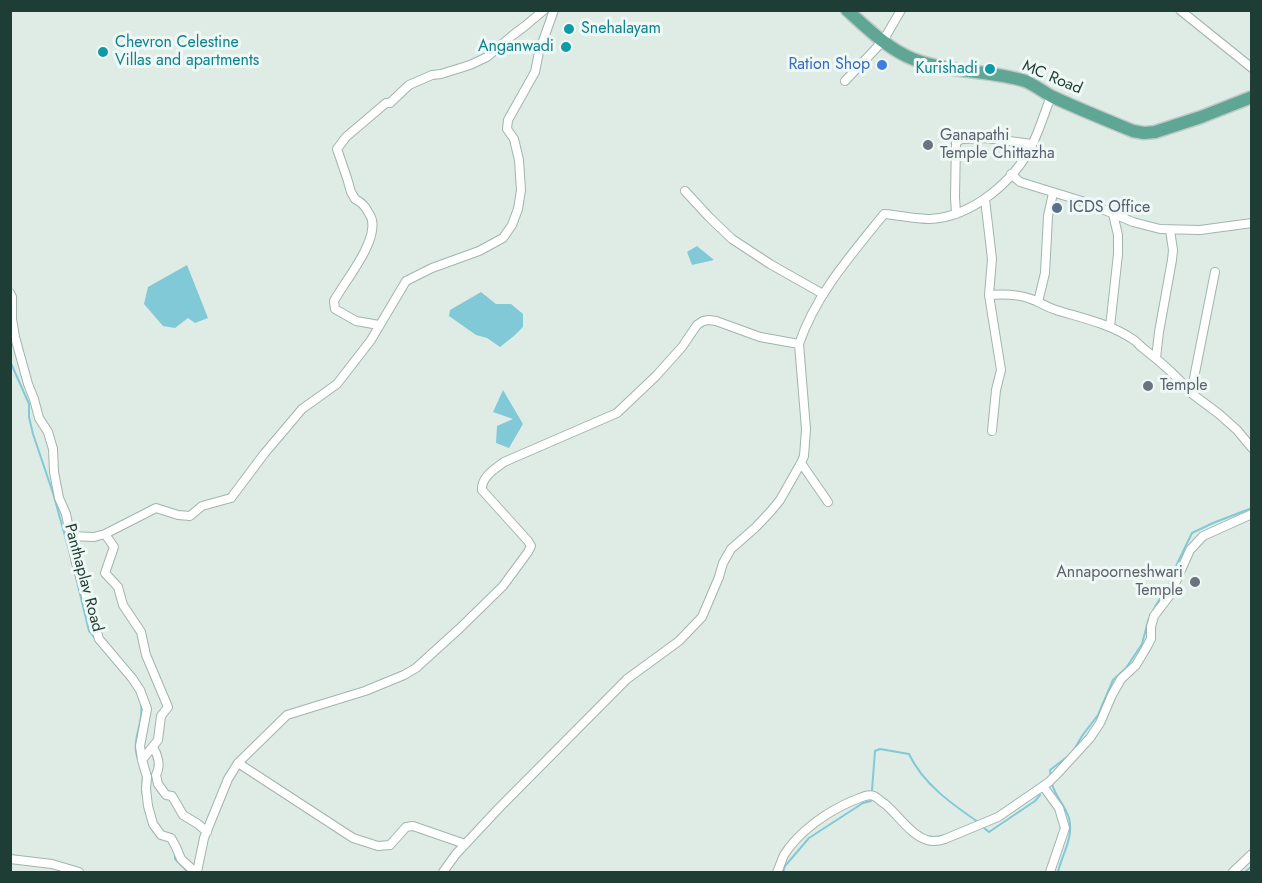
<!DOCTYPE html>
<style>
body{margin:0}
#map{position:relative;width:1262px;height:883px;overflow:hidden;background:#dfece6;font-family:Jost,sans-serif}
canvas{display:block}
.frame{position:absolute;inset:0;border:12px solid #1e3d35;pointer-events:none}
</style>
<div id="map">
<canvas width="1262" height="883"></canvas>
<div class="frame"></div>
</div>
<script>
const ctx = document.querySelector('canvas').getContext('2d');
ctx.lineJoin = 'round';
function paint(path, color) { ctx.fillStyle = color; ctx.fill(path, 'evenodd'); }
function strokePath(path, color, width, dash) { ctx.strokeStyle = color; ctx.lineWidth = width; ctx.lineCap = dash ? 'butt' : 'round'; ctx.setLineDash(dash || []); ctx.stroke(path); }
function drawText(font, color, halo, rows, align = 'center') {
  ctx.font = font + ' Jost,sans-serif'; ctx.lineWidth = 6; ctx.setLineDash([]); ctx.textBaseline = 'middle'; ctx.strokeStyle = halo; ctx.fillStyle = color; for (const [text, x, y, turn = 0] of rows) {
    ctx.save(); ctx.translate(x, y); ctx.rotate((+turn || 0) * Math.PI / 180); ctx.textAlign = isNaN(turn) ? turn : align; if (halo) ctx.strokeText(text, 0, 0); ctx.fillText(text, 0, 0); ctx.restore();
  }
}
const water = new Path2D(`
 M697,246L714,260L692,265L687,252Z
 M187,265L208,318L195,323L188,318L175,328L163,326L144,304L148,287Z
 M481,292L496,304H511L523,314V327L515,335L500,347L487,338L476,335L449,316L450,310Z
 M503,390L523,424L509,448L496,443L497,426L513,419L493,412Z`);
const stream = new Path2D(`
 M10,361L29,404V417L33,434L53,493L72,561
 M74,569L89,631L95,638
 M140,764C128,740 145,726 141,703
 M143,775L142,792L144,799
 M1051,778L1050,770L1072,753L1082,736L1098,715L1113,680L1126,668L1142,644L1148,621L1156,605L1169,585L1177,564L1192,533L1213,523L1252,508
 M1052,784C1055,796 1065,805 1069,818C1074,838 1062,854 1058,872
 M872,790L875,751L880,749L909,754C923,784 952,804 978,822
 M150,825L153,831L157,835
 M984,828L989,832L1035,801L1040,795
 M175,852V859L188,872
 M783,872L785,866L809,838L863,803L871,801
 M1245,872L1252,866`);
const minor = new Path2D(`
 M1180,10L1252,68
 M845,81L883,41L901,10
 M1011,174L1020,182L1085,202L1133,222L1160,229L1200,230L1252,223
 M685,191L709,217L732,239L770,264L823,294
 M985,199L992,259L989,295L1001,370L996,390L992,431
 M956,214L955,197L956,143L961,139L986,138L1032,144
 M10,293L12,297V319L15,337L28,384L34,399L39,418L48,432L53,449L54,472L59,498L66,514L76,563L96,629L99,639L132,678L140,690L147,709L140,746L142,760L147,777L146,789L148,806L153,824L161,835L171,838L176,847L181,859L195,872
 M989,295C1003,294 1018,294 1031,299C1039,302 1047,307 1056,310C1082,318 1111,324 1134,340C1137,342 1140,346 1144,349C1161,362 1177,376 1191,393L1215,272
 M1038,302L1045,273L1048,216L1053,193
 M379,325L356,321L335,309L334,301C345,281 377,243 372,220C372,219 369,213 368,212C365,205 361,202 355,199L351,192L347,178L337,149L346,137L386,103H390L409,85L432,75L441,74L470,65L487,57L513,35L525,26L544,10
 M1110,327L1118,254V235L1113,214
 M1156,358L1159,332L1172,260L1173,250L1170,230
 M1191,393L1219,414L1237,430L1252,448
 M801,463L828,502
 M105,534L114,547L105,573L118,587L123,605L141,632L146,655L168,707L161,716L158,740L142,760
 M70,536L94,537L105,534L156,508L178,515L190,516L202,506L231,498L264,454L302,409L337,384L371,340L406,281L432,268L479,251L503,238L512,225L518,209L521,190L519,160L514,139L507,129L508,120L535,72L539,52L554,10
 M153,747C158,755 161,766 156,775L158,784L166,795L172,796L183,815L198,824L207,832
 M238,763L353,838L378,846L390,845L406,827L413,826L465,844
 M1043,786L1059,808L1065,828L1050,872
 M10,859L52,864L79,872
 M197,872L204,838L228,779L238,763L287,715L365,691L404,675L416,668L460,628L503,586L528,552L531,546L528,541L482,490C481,477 495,469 504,462L617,413L656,376L682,347L697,325L703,321L709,320L716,321L760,337L799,344
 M443,872L456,854L499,808L627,679L679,641L702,617L719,577L723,563L731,549L756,527L771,511L780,500L801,463L804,456L806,429L799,344C816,294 852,254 884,214C898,215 915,219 930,219C972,217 1015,181 1033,143C1040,128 1045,112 1051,96
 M777,872C780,867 781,861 784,855C799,831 827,812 852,801C859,799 867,793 874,796C878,798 881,802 885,804C897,814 912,836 927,840C933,842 939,841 945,839L998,817L1049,782L1057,774L1090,738L1100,723L1112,695L1121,679L1136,665L1145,650L1151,639V627L1154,616L1170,595L1190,550L1203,536L1252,514
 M1233,872L1252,854`);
const primary = new Path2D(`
 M847,10C867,28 888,49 913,59C949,73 989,70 1025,81C1035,85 1043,92 1053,97C1079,109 1106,120 1133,131L1144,133L1155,132L1201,117L1252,97`);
const markers = [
 [569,29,6,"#0f9aa8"],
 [566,47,6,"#0f9aa8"],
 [103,52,6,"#0f9aa8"],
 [882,65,6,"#3f7fe0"],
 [990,69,6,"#0f9aa8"],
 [928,145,6,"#6b7280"],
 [1057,208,6,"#5c6f8a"],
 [1148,386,6,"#6b7280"],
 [1195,582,6,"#6b7280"]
];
const cultureNames = [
 ["Snehalayam",581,29],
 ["Chevron Celestine",115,43],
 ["Villas and apartments",115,61],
 ["Anganwadi",554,47,"right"],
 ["Kurishadi",978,69,"right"]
];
const shopNames = [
 ["Ration Shop",870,65]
];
const streetNames = [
 ["MC Road",1052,78,23],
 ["Panthaplav Road",83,578,75]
];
const worshipNames = [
 ["Ganapathi",940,136],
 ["Temple Chittazha",940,154],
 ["Temple",1160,386],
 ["Annapoorneshwari",1183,573,"right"],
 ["Temple",1183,591,"right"]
];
const serviceNames = [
 ["ICDS Office",1069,208]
];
paint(water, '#81c9d7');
strokePath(stream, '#81c9d7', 2);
strokePath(minor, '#a1b4ad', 10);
strokePath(primary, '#c0c9c6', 15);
strokePath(minor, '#fff', 8);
strokePath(primary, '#5fa694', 12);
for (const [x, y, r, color] of markers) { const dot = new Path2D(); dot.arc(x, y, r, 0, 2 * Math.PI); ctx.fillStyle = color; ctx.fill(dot); strokePath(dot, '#eff8f4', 2); }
drawText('16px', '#0d838f', '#eff8f4', cultureNames, 'left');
drawText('16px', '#366cbe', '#eff8f4', shopNames, 'right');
drawText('16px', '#1e3d35', '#eff8f4', streetNames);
drawText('16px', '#5b616d', '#eff8f4', worshipNames, 'left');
drawText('16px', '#4e5e75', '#eff8f4', serviceNames, 'left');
</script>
